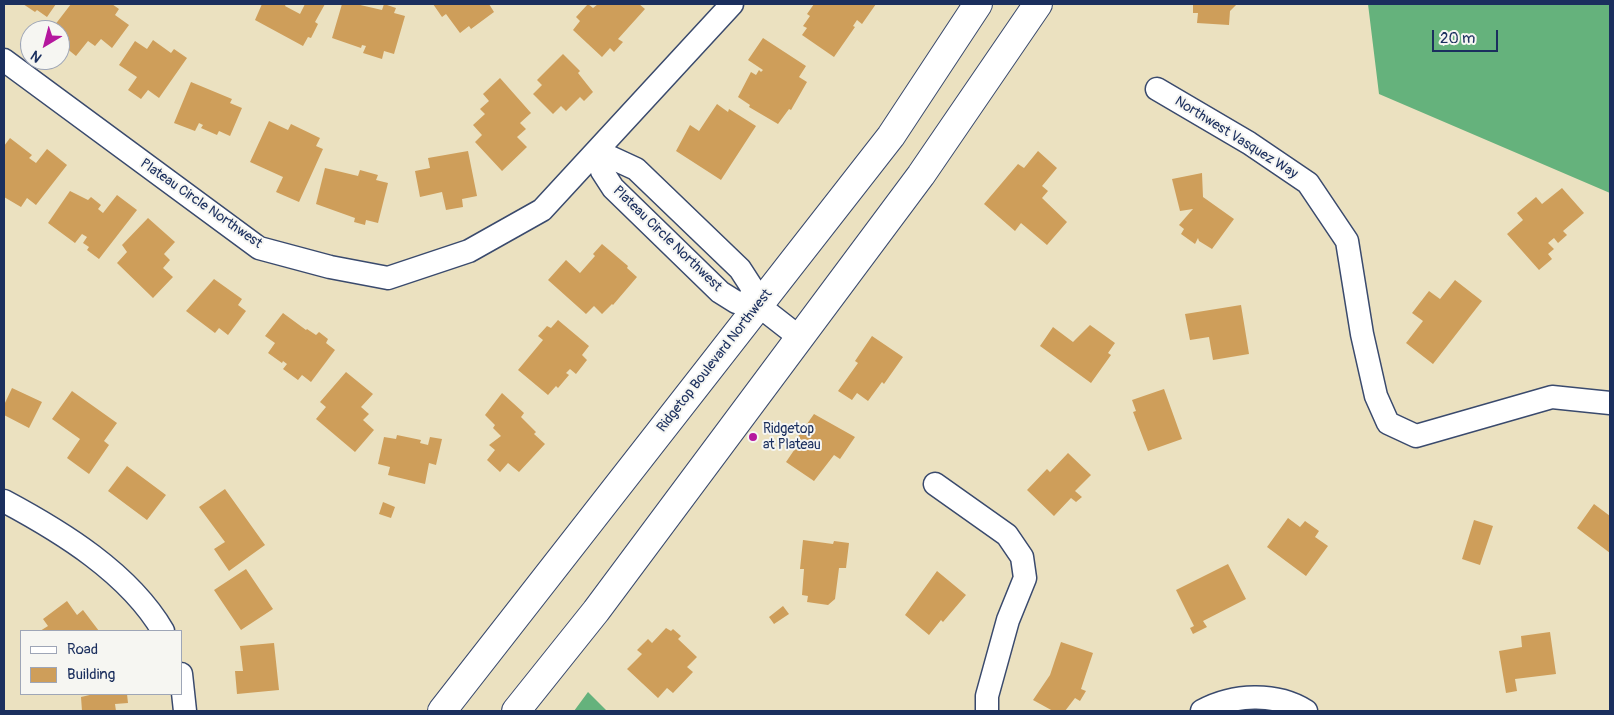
<!DOCTYPE html>
<style>
body{margin:0}
#map{position:relative;width:1614px;height:715px;overflow:hidden;background:#ebe1c0;font-family:Pangolin,sans-serif}
canvas{display:block}
.frame{position:absolute;inset:0;border:5px solid #1b2f5e;pointer-events:none}
.legend{position:absolute;left:20px;top:630px;width:162px;height:65px;box-sizing:border-box;background:#f6f6f2;border:1px solid #9ea6b7;margin:0;padding:6px 9px;list-style:none;font-size:15px;color:#1b2f5e}
.legend li{display:flex;align-items:center;gap:10px;height:25px}
.legend b{width:25px;border:1px solid #9ea6b7}
.north{position:absolute;left:20px;top:20px;width:50px;height:50px;box-sizing:border-box;background:#f6f6f2;border:1px solid #9ea6b7;border-radius:50%;rotate:217deg;font-size:14px;font-weight:700;line-height:20px;text-align:center;color:#1b2f5e}
.north::after{content:'';display:block;margin:auto;width:18px;height:22px;background:#b5179e;clip-path:polygon(50% 0,100% 100%,50% 72%,0 100%)}
.scale{position:absolute;left:1432px;top:30px;width:66px;height:22px;box-sizing:border-box;border:2px solid #1b2f5e;border-top:0;padding-left:6px;font-size:15px;line-height:18px;white-space:nowrap;color:#1b2f5e;-webkit-text-stroke:4px #f6f6f2;paint-order:stroke}
</style>
<div id="map">
<canvas width="1614" height="715"></canvas>
<div class="frame"></div>
<ul class="legend">
<li><b style="height:6px;background:#fff"></b>Road</li>
<li><b style="height:14px;background:#ce9e5a"></b>Building</li>
</ul>
<div class="north">N</div>
<div class="scale">20 m</div>
</div>
<script>
const ctx = document.querySelector('canvas').getContext('2d');
ctx.lineJoin = 'round';
function paint(path, color) { ctx.fillStyle = color; ctx.fill(path, 'evenodd'); }
function strokePath(path, color, width, dash) { ctx.strokeStyle = color; ctx.lineWidth = width; ctx.lineCap = dash ? 'butt' : 'round'; ctx.setLineDash(dash || []); ctx.stroke(path); }
function drawText(font, color, halo, rows, align = 'center') {
  ctx.font = font + ' Pangolin,sans-serif'; ctx.lineWidth = 4; ctx.setLineDash([]); ctx.textBaseline = 'middle'; ctx.strokeStyle = halo; ctx.fillStyle = color; for (const [text, x, y, turn = 0] of rows) {
    ctx.save(); ctx.translate(x, y); ctx.rotate((+turn || 0) * Math.PI / 180); ctx.textAlign = isNaN(turn) ? turn : align; if (halo) ctx.strokeText(text, 0, 0); ctx.fillText(text, 0, 0); ctx.restore();
  }
}
const forest = new Path2D(`
 M1368,4H1610V193L1379,94Z
 M588,692L607,711H574Z`);
const building = new Path2D(`
 M23,4H56L47,17L37,10L35,12Z
 M71,4H112L119,9L115,15L129,25L112,48L101,39L95,46L88,41L76,56L60,43V30H51Z
 M262,4H286L285,6L300,14L305,4H325L315,22L318,24L311,38L308,37L303,46L255,20Z
 M342,4H356L382,10L384,4L396,8L394,13L405,16L394,54L384,51L382,59L363,53L366,46L362,45L361,48L332,38Z
 M433,4H489L494,12L471,29L469,26L460,33L446,14L442,17Z
 M588,4L593,8L598,4H639L645,9L618,39L623,42L614,52L610,48L602,57L573,30L580,21L576,17Z
 M814,4L819,5L876,4L862,24L857,20L853,26L855,27L834,57L802,35L807,28L803,26L810,16L807,14Z
 M1193,4H1237L1230,11L1229,25L1197,23L1198,13H1193Z
 M763,38L806,66L799,77L807,82L791,110L789,109L778,124L749,107L750,105L738,97L751,72L756,75L759,70L761,72L763,70L748,60Z
 M153,40L171,53L174,49L187,58L159,98L148,90L141,99L128,90L137,77L119,65L135,41L147,49Z
 M563,54L580,71L578,73L593,92L584,101L580,97L566,111L561,106L553,114L533,94L542,85L537,80Z
 M500,78L531,113L520,123L526,129L517,137L527,147L502,171L475,142L482,135L473,125L485,114L480,109L489,101L483,94Z
 M191,82L232,99L230,103L242,108L230,136L219,131L217,135L201,128L203,125L199,123L195,131L174,123Z
 M717,104L728,112L729,109L756,126L721,180L676,151L690,125L699,131Z
 M269,121L288,130L291,124L320,138L316,146L323,149L299,202L276,192L283,177L250,162Z
 M10,138L32,155L29,158L36,163L47,149L67,165L36,205L27,198L21,207L4,197V146Z
 M468,151L477,196L462,199L463,207L446,210L442,192L420,197L415,171L430,168L428,158Z
 M1038,151L1057,168L1042,186L1048,191L1042,198L1067,222L1047,245L1021,223L1015,231L984,204L1018,164L1024,168Z
 M325,168L358,176L360,170L378,175L376,180L388,183L378,223L366,220L365,225L354,222L355,218L316,204Z
 M1202,173L1203,197L1234,219L1212,249L1199,241L1198,238L1195,244L1181,234L1184,229L1179,225L1193,209L1180,211L1172,179Z
 M1562,188L1584,213L1563,231L1567,235L1558,243L1554,238L1548,243L1554,249L1548,254L1552,259L1539,270L1507,234L1523,220L1517,213L1536,197L1542,204Z
 M70,191L88,200L91,197L101,205L98,209L103,213L117,195L137,210L99,259L87,250L89,247L83,243L87,237L82,234L75,243L48,223Z
 M148,218L175,242L164,254L170,260L163,268L173,277L153,298L117,263L127,252L122,245Z
 M602,244L628,266L627,268L637,277L613,305L612,304L602,314L594,306L586,314L548,280L566,260L580,273L595,256L593,254Z
 M214,279L242,299L238,305L246,311L228,335L219,328L215,333L186,311Z
 M1455,280L1482,301L1433,364L1406,343L1423,321L1412,313L1429,291L1440,299Z
 M1241,305L1249,354L1213,360L1209,337L1190,340L1185,314Z
 M283,313L306,330L307,329L316,335L319,332L328,339L326,343L335,350L311,382L302,375L298,380L283,369L287,364L283,361L282,363L268,353L275,343L265,336Z
 M558,320L589,346L582,355L587,360L576,374L570,369L566,373L569,375L558,388L556,386L548,395L518,370L543,340L538,336L547,326L551,328Z
 M1090,325L1115,343L1108,353L1111,355L1091,383L1040,346L1053,327L1073,342Z
 M872,336L903,357L884,384L882,382L868,401L857,393L852,400L838,391L858,363L855,361Z
 M346,372L373,394L361,407L369,414L363,420L374,430L355,452L316,419L326,407L320,402Z
 M12,388L42,402L29,428L4,415V405Z
 M1164,389L1182,439L1148,451L1133,412L1136,411L1132,400Z
 M72,391L117,423L104,441L109,445L89,474L67,458L80,439L52,419Z
 M502,393L524,413L521,417L536,432L534,434L545,444L519,472L508,463L500,472L487,460L495,450L489,445L501,436L493,428L495,425L485,415Z
 M814,414L855,437L840,459L834,455L814,481L786,462L801,440L797,438Z
 M397,435L421,440L420,443L428,445L430,437L442,439L436,465L429,463L425,484L388,475L390,467L378,464L384,437L396,439Z
 M1068,453L1091,475L1075,491L1082,497L1076,502L1071,498L1054,516L1027,490L1047,469L1050,472Z
 M127,466L166,495L147,520L108,491Z
 M225,489L265,545L229,571L214,549L225,542L199,507Z
 M383,502L395,507L391,518L379,514Z
 M1594,504L1610,516V553L1577,528Z
 M1288,518L1300,527L1305,521L1319,531L1315,537L1328,546L1306,576L1267,547Z
 M1474,520L1493,526L1480,565L1462,559Z
 M803,540L833,544L834,541L849,543L846,568H839L835,599L828,605L807,602L808,596L802,595L804,569H800Z
 M1228,564L1246,599L1203,621L1207,627L1193,634L1190,628L1194,626L1176,590Z
 M246,569L273,609L241,630L214,590Z
 M937,571L966,595L943,622L941,620L929,635L905,615Z
 M67,601L77,615L83,610L99,631H40L48,626L43,619Z
 M783,606L789,614L774,624L769,617Z
 M666,628L671,631L673,629L681,636L678,639L697,657L687,667L693,672L673,693L667,688L658,698L627,669L642,654L637,650L648,639L652,643Z
 M1550,632L1556,674L1515,679L1517,691L1506,693L1499,651L1522,647L1521,636Z
 M1061,642L1093,653L1081,689L1086,691L1080,701L1075,698L1065,711H1053L1033,700L1050,675Z
 M274,643L279,690L237,694L235,671H243L240,646Z
 M94,694H127L128,703L115,704L116,711H82L81,697Z`);
const minor = new Path2D(`
 M4,60L259,248L330,267L388,278L469,251L542,210L732,4
 M1157,89L1249,143L1308,183L1347,241L1362,334L1376,396L1388,423L1416,436L1552,397L1610,403
 M597,151L602,171L613,188L720,292L736,302L758,305L799,337
 M597,151L636,169L740,269L751,286L758,305
 M935,484L1007,535L1022,557L1025,578L1008,620L987,696V711
 M4,501C62,532 129,573 163,631
 M181,674L185,711
 M1202,711C1233,694 1276,692 1306,711`);
const major = new Path2D(`
 M442,711L891,136L978,4
 M516,711L596,611L921,175L1038,4`);
const markers = [
 [753,437,5,"#b5179e"]
];
const streetNames = [
 ["Northwest Vasquez Way",1236,138,32],
 ["Plateau Circle Northwest",201,204,35],
 ["Plateau Circle Northwest",667,239,44],
 ["Ridgetop Boulevard Northwest",715,361,-52]
];
const poiNames = [
 ["Ridgetop",763,429],
 ["at Plateau",763,445]
];
paint(forest, '#65b27c');
paint(building, '#ce9e5a');
strokePath(minor, '#3a4a6d', 25);
strokePath(major, '#3a4a6d', 30);
strokePath(minor, '#fff', 22);
strokePath(major, '#fff', 28);
for (const [x, y, r, color] of markers) { const dot = new Path2D(); dot.arc(x, y, r, 0, 2 * Math.PI); ctx.fillStyle = color; ctx.fill(dot); strokePath(dot, '#f6f6f2', 2); }
drawText('14px', '#1b2f5e', '#f6f6f2', streetNames);
drawText('14px', '#1b2f5e', '#f6f6f2', poiNames, 'left');
</script>
